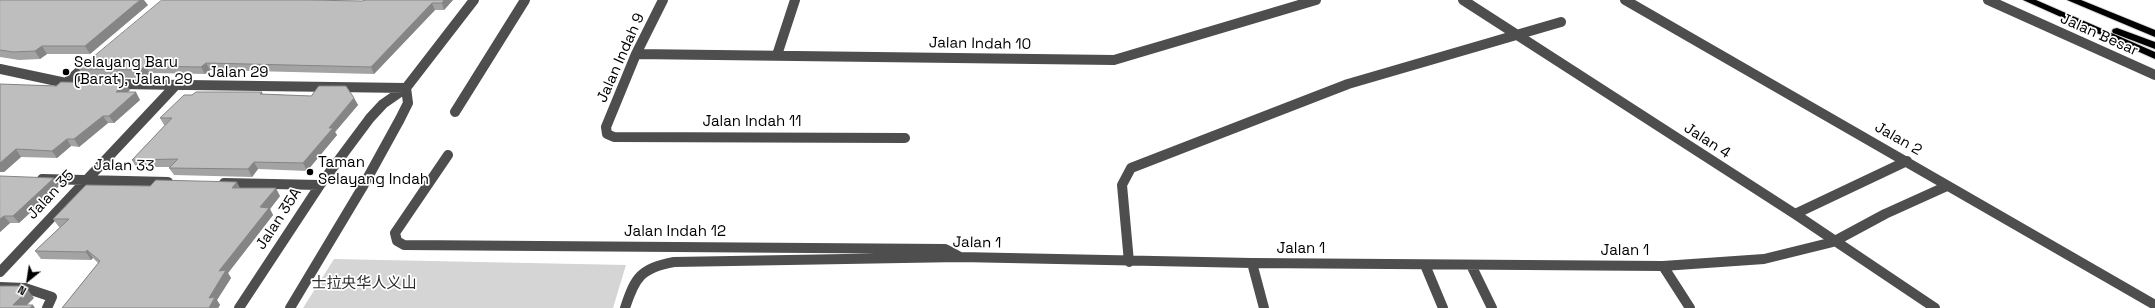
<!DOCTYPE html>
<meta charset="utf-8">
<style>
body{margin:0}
#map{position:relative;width:2155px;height:308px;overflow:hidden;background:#fff;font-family:"Space Grotesk",sans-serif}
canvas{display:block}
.north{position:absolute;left:8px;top:260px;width:40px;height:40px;-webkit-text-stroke:3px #fff;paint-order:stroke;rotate:210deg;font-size:11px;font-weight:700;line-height:16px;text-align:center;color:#000}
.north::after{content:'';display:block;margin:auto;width:14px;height:18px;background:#000;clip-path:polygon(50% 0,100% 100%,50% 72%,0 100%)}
</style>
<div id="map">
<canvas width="2155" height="308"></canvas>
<div class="north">N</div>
</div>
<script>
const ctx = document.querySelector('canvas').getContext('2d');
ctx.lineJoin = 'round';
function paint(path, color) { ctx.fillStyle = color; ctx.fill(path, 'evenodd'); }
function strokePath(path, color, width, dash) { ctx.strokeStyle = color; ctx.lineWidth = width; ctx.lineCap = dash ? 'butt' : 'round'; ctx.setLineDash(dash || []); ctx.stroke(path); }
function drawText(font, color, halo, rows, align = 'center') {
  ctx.font = font + ' "Space Grotesk","Noto Sans SC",sans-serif'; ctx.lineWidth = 3.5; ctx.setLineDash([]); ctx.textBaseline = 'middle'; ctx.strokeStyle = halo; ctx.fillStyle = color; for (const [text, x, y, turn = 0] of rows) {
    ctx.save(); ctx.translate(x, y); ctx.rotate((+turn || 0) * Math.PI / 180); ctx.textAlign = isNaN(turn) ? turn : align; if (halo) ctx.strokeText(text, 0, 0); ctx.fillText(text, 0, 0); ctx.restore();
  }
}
const green = new Path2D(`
 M334,259L626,265L613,308H303Z`);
const minor = new Path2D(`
 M663,0L636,54L606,127L607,134L614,137L905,138
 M1463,0L1795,214L1935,308
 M1625,0L2155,305
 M1988,0L2155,75
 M636,54L1114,60L1316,0
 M777,55L795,0
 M0,69L66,83H78
 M66,83L89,63
 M114,84L406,88
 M455,112L525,0
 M448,155L395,233L397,241L404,245L945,249L960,257
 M42,179L168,182
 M224,183L320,185
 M1795,214L1907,161
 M1129,262L1122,185L1131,168L1348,84L1561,22
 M1252,263L1264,308
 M1425,265L1443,308
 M1471,265L1492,308
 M1663,266L1690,308
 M0,272L175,86
 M0,287L25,288L52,297L47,308
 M239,308L320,185L370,118L383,104L406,88L474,0
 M290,308L362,188L400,119L408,103L406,88
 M625,308C635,277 641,268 674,262L960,257L1252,263L1663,266L1764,259L1833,242L1885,214L1947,186`);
const highway = new Path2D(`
 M2023,0H2036L2155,52V59Z
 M2067,0H2081L2155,30V37Z
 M2117,28L2155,42V49L2113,33L2112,31L2113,29Z`);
const wall = new Path2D(`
 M0,0L148,5L90,54H47L40,59L19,60L0,57Z
 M453,0L444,10H435L374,74L210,70L205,74L150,73L144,78L83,77L79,69L362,1Z
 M0,84L130,90L128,92L140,100L114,123H108L79,147L71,146L57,158L21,157L4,172Z
 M262,92L263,94L354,98L358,105L335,132L337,135L307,171L258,169L252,177L174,175L169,168L170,167H136L132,160L165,125H164L160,118L192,95Z
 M0,176L59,186L19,223H10L0,232Z
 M240,188L280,196L270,209L273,215L228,273L231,278L217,300L220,305L218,308H62L98,263L93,258L91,260L41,259L35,251L60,227H59L53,219Z`);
const shadedWall = new Path2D(`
 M140,0H144L148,5L90,54L85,46Z
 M444,0H453L444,10L442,3Z
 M432,3L435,10L374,74L371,67Z
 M42,46L47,54L40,59L35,51Z
 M206,63L210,70L205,74L201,67Z
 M145,66L150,73L144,78L140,70Z
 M125,83L130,90L120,99L116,92Z
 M136,92L140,100L114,123L109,116Z
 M354,98L358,105L335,132L337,135L307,171L303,163L329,128Z
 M103,116L108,123L79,147L74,139Z
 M67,139L71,146L57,158L52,151Z
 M16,149L21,157L4,172H0V163Z
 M254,162L258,169L252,177L248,169Z
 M54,178L59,186L19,223L13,216Z
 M237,182L241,190L232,188Z
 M276,188L280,196L270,209L273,215L228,273L231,278L217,300L220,305L218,308H209V298L219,271L260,207Z
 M4,216L10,223L0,232V219Z
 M87,250L93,258L91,260L86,252Z
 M28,290L34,298L24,308L13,305Z
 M33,305L35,308H30Z`);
const building = new Path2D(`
 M0,0H140L85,46H42L35,51L13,52L0,50Z
 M162,0H307L362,1L366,0H444L442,3H432L371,67L206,63L201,67L145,66L140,70L79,69Z
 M61,82L125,83L116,92H136L109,116H103L74,139H67L52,151L16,149L0,163V84L56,86Z
 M319,86H346L354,98L329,128H333L303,163L254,162L248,169L169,168L178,159L132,160L172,118H160L184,95H192L196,92H262L260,94L311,96Z
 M0,176L54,178L13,216H4L0,219Z
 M156,180L237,182L232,188H276L260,207L269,208L219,271L226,270L209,298L215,297L209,308H62L100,261L87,250L86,252L35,251L69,219H53L86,185L150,186Z
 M0,286H18L28,290L13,305H33L30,308H0Z`);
const markers = [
 [66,72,4,"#000"],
 [310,172,4,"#000"]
];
const streetNames = [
 ["Jalan Besar",2099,35,24],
 ["Jalan Indah 10",980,44,1],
 ["Jalan Indah 9",621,58,-66],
 ["Jalan 29",238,73],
 ["Jalan Indah 11",752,122],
 ["Jalan 2",1898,139,30],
 ["Jalan 4",1707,141,33],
 ["Jalan 33",124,166,1],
 ["Jalan 35",51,195,-47],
 ["Jalan 35A",279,219,-57],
 ["Jalan Indah 12",675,232],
 ["Jalan 1",977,243,1],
 ["Jalan 1",1301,249],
 ["Jalan 1",1625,251]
];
const poiNames = [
 ["Selayang Baru",74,63],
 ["(Barat), Jalan 29",74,80],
 ["Taman",318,163],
 ["Selayang Indah",318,180]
];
const parkNames = [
 ["士拉央华人义山",364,284]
];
paint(green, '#d5d5d5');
strokePath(highway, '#dbdbdb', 2);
strokePath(minor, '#4e4e4e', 10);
paint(highway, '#000');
paint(wall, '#a3a3a3');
paint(shadedWall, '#858585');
paint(building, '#bebebe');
strokePath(building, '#858585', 1);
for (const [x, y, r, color] of markers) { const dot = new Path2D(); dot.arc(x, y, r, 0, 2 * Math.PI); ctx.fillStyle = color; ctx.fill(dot); strokePath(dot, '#fff', 1.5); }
drawText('15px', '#000', '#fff', streetNames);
drawText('15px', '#000', '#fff', poiNames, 'left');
drawText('15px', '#2c2c2c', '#fff', parkNames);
</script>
